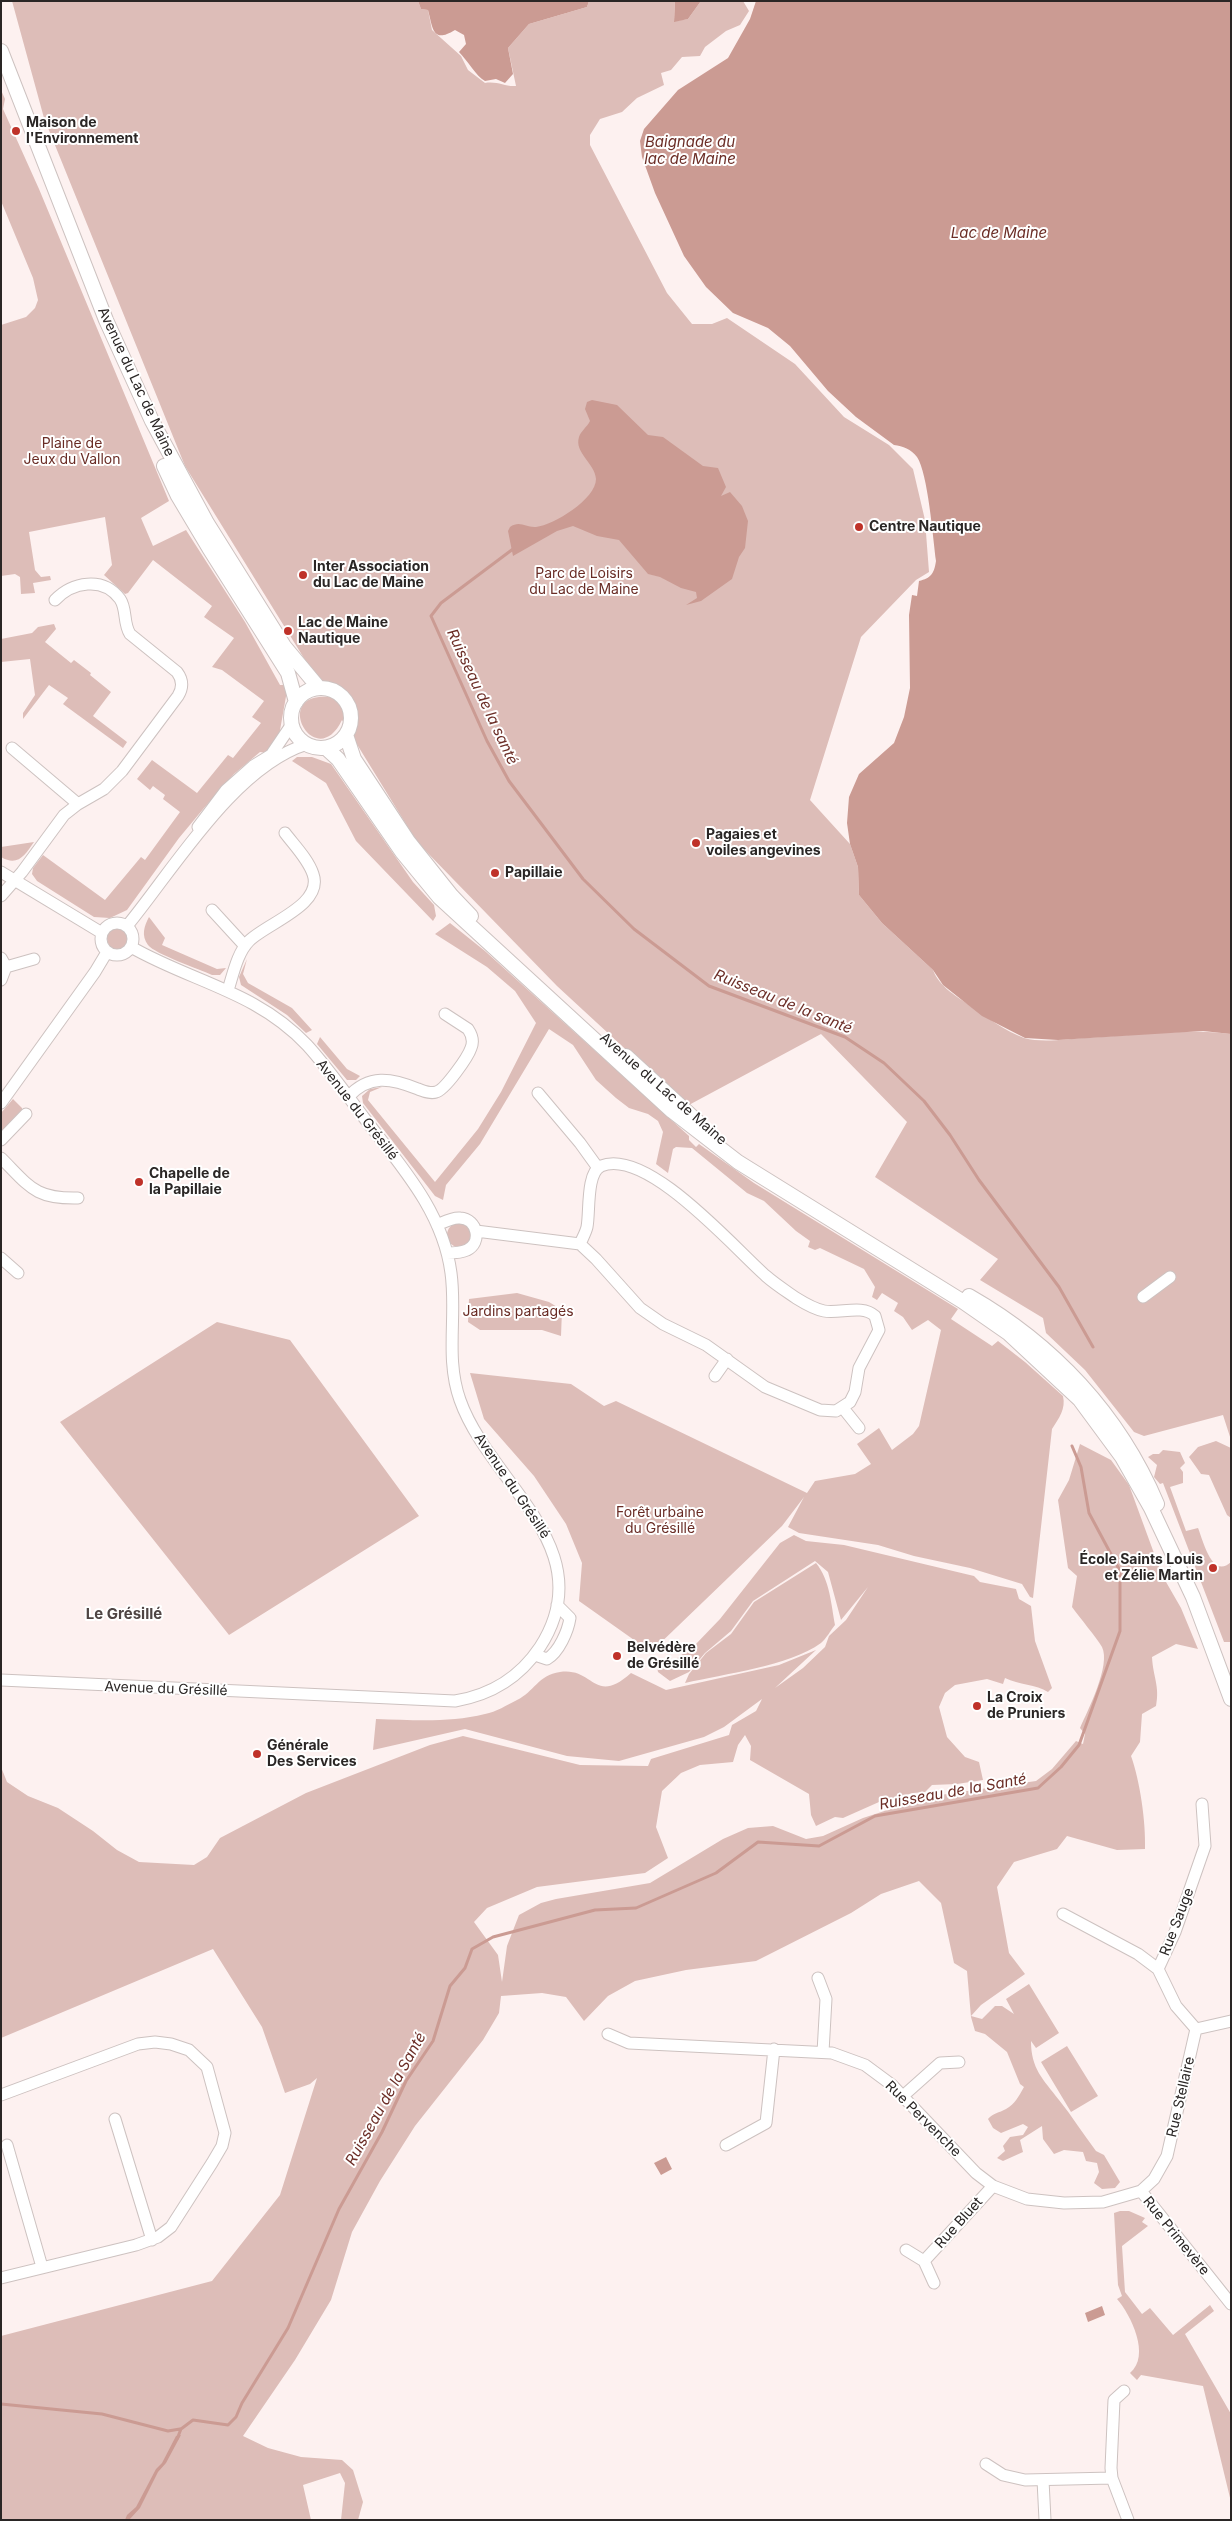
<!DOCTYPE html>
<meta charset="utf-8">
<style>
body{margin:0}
#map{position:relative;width:1232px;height:2521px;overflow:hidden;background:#fdf1f0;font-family:Inter,sans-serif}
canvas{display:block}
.frame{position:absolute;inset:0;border:2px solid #2a2625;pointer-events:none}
</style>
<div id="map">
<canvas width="1232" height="2521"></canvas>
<div class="frame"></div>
</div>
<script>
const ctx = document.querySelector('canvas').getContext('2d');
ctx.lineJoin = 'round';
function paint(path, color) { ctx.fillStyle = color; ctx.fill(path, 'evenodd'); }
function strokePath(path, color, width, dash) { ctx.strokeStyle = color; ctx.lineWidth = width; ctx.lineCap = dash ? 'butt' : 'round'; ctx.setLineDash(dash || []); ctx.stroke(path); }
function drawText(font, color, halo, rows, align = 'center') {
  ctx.font = font + ' Inter,sans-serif'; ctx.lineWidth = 4; ctx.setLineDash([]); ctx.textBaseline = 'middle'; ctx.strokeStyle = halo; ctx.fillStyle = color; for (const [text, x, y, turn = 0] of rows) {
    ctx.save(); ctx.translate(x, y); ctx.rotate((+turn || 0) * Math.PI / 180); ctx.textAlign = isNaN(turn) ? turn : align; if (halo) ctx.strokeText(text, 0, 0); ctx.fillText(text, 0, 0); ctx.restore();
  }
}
const green = new Path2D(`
 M12,1H418L421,9L428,10L432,30L461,56L468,70L485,83C498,81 505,87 516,86L508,48L529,24L587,7L589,1H675L674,21L688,19L701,1H743L749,11L740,25L726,31L705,47L700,56L682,57L671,70L661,73L664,85L637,98L622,112L600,119L590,135V145L667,293L692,324H712L727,318L795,364L844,417L889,445L913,469L925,520L929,572L916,580L861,637L810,800L850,844L858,867L859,895L882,923L933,970C939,987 958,997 972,1007C988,1018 1005,1031 1024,1038C1042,1043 1067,1039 1085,1038C1133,1036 1183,1028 1231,1034V1440L1223,1415L1144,1436L1134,1432L1085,1370L1046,1333L1043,1318L980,1280L998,1259L875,1177L907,1122L821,1034L687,1106L557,986L417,842L342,720C316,774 270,693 328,697L185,466L44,118Z
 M1,90L5,99L3,109L39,189L169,501L141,518L153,546L186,530L245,622L280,685H288L279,736L267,753L260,752L234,774L204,808L179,838L127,910L110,918L94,917L37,881L32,874L33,868L43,855L105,900L141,857L145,860L180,812L163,799L165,795L153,786L150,790L137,779L152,760L197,793L228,755L233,758L261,723L252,717L264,701L222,670L212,667L234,638L204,617L212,606L153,560L128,593L125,594L104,575L112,565L105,517L29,532L35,570L41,577L50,576L51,580L33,583L35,593L21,594L20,577L15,574L1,576V325L26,317L35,308L38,300L33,278L1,201Z
 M54,624L56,629L45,642L71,663L74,660L91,673L90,675L111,692L93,716L127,742L123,748L63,704L68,698L49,685L23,719V713L35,695L30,659L1,662V639L32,633L38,627Z
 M297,757H312L331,764L413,882L434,905L436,916L433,921L356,841L326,783L292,761Z
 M34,842C25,855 18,867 1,857V847Z
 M149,917L165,938L162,945L217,969L226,968L220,975H212C199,969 155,954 148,945C141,936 144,926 149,917Z
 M450,923L485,951L689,1136V1140L696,1147L699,1144L754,1183L958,1309L951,1319L992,1346L998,1341L1025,1362L1063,1396C1066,1409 1059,1418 1052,1429L1033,1598L1030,1597L1022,1584L970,1568L914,1556L878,1545L799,1533L788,1527L804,1497L782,1526L651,1652L579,1601L582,1563L566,1524L534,1476L484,1419L470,1373L571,1384L604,1406L616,1401L807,1493L815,1481L855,1474L871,1464L857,1444L879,1428L892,1450L913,1434L919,1426L941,1330L928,1320L912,1330L903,1317L894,1311L898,1303L882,1293L877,1300L872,1297L875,1287L864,1269L820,1248L815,1250L808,1247L810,1241L796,1231L764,1201L747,1193L692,1148L676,1147L673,1149L668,1173L656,1164L663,1132L658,1121L648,1114L629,1108L616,1098L596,1080L573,1045L549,1029L480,1144L446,1185L443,1200L435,1196L363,1103L362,1096L370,1089L382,1087L370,1092L368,1100L435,1182L478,1129L501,1092L536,1023L515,991L487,967L435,934Z
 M107 938a12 12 0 1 1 24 0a12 12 0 1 1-24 0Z
 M247,959L243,974L248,983L292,1008L312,1030L306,1033L287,1015L241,985L239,977Z
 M320,1037L347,1069L360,1076L356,1080H347L317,1044Z
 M13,1099L22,1108V1114L1,1137V1113Z
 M447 1235a12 12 0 1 1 24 0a12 12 0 1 1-24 0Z
 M517,1293L549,1302L562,1310L561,1336L542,1330H480L468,1322L469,1299Z
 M217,1322L290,1340L419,1516L229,1635L60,1422Z
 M1216,1441L1231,1448V1518L1227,1515L1209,1475L1201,1474L1189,1457L1198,1447Z
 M1080,1444L1111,1460L1129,1485L1162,1575L1181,1608L1198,1649L1176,1644L1152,1657C1153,1677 1160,1686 1156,1706L1142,1714L1140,1742L1131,1756C1140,1781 1146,1822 1145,1849L1117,1850L1067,1836L1057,1849L1014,1862L997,1887L1009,1953L1025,1974L981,2005L971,2016L982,2019L995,2006H1002L1014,2014L1006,1999L1029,1984L1059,2033L1036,2048L1031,2041C1031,2069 1043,2079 1059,2100C1072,2116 1083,2134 1096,2151L1104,2155L1120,2182L1115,2188L1102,2189L1094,2183L1099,2172L1097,2163L1086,2161L1083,2152L1064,2150L1054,2154L1043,2139L1042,2126L1020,2140L1023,2152L1003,2161L997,2158L1005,2151L1003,2146L1010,2137L1023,2135L1028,2127L1023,2124L1001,2133L993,2128L988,2119C993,2113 999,2113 1006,2109C1015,2104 1019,2096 1024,2087L1020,2084L1007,2052L985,2034L975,2031L971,2017L967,1971L954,1963L941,1903L919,1881L881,1894L851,1913L756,1961L686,1970L635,1981L608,1996L584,2021L566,1997L542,1993L501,1996L499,2013L483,2040L415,2126L380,2181L352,2232L331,2300L295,2360L243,2436L268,2448L301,2457L342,2460L353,2470L363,2502L358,2520H341L345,2483L340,2473L303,2485L311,2520H1V2336L212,2281L280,2195L317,2078L310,2084L285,2093L262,2027L213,1949L1,2038V1767L7,1782L28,1796L58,1808L93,1831L117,1850L139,1862L194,1865L207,1857L220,1838L306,1793L430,1745L463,1736L580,1765L648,1766L651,1759L729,1735L732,1725L756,1711L762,1699L724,1727L704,1737L619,1761L567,1756L465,1729L373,1750L376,1719C413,1720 449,1723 485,1714C496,1712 507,1705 517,1700C534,1692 538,1675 560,1672C594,1667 594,1706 631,1673L666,1690L779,1665L816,1650L775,1688L803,1668L825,1647L829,1636L846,1620L868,1587L841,1620L828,1572L815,1561L753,1601L731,1631L705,1653L689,1672L670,1681L658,1672L656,1662L676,1659L695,1645L720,1619L780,1543L794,1535L806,1541L844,1545L974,1576L980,1582L1016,1589L1019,1599L1031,1606L1035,1641L1052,1688L1048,1692C1036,1684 1019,1685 1005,1678L1003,1684L987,1679L955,1685L945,1693L939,1707L947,1737L965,1757L979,1762L983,1780L957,1784L932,1785L925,1792L913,1793L879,1802L843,1818L835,1817L816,1826L811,1815L809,1794L750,1760L751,1746L745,1735L738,1745L733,1762L700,1765L681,1773L662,1791L656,1827L668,1858L645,1873L537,1887L487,1908L474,1922L498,1955L502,1982L507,1946L519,1915L541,1903L556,1899L650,1883L723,1839L748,1828L773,1826L806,1839L823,1836L863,1818L915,1801L940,1795L1036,1781L1052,1769L1076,1741L1083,1744L1085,1734L1080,1728C1088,1710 1111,1665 1102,1647C1096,1637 1080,1618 1072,1607L1077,1576L1068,1568L1058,1500L1069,1480Z
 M1163,1450L1180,1452L1185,1463L1180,1468L1183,1472V1483L1170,1487L1186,1531L1198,1528C1203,1540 1212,1580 1231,1562V1642H1224L1163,1483L1160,1484L1154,1477L1157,1465L1148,1457L1153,1454H1159Z
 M816,1563C830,1580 831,1604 835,1625C831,1630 826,1639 821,1643C789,1666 724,1674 685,1683L689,1674L706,1653L731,1634L754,1602Z
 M1067,2046L1098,2096L1071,2112L1041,2062Z
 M1120,2211H1129L1145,2218L1142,2222L1148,2226L1122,2246L1125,2292L1142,2314L1150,2308L1173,2335L1210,2305L1214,2311L1185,2334L1231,2414V2502L1203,2386L1141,2375L1137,2380L1130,2373C1151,2356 1131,2315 1117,2299L1122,2296L1118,2285L1114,2213Z`);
const water = new Path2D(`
 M418,1H589L587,7L529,24L508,48L513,74L505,83L496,79L485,81C476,76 468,61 459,52L466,44L464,35L455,30C432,44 433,28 428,10L421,9Z
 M675,1H701L688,19L674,22Z
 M756,1H1231V1034L1203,1031L1058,1040L1025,1038L982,1016L943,985L933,970L882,923L859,895L858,867L850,844L847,823L849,797L859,774L894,743L904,717L910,688L909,615L912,595L917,596L919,581C931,578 934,574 936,561C933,539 928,473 917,457C911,449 903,446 894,445L856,417L828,391L790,346L768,328L733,313L706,287L684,256L655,193L642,157L640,141L644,129L678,90L728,58L750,19Z
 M592,400L617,405L648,435L663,437L703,466L718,468L726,487L721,496L730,492L742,506L748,521L745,548L739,557L732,579L701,601L686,605L697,598L696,592L681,588L660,577L648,574L619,540L597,536L573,526L557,531L513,556L508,531L510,527C520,520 526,528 536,527C554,525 596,499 596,479C595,463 574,453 579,437C581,431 587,427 590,421L585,409L587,402Z
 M666,2157L672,2169L661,2175L654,2163Z
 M1102,2306L1105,2315L1088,2322L1085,2313Z
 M181,2435L166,2463L158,2472L140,2508L129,2520H125L127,2515L136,2507L156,2469L162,2463L176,2436Z`);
const stream = new Path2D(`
 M513,549L441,603L431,616L487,741L509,781L583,879L634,929L709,986L845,1037L884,1063L924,1101L950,1135L979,1180L1059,1287L1093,1347
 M1,2404L102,2414L168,2431L180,2429
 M177,2439L181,2429L193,2420L228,2425L236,2417L242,2403L288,2328L339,2209L382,2132L406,2081L433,2041L450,1986L465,1968L472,1949L493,1937L595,1910L636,1908L716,1873L758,1842L819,1846L875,1816L1038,1788L1061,1767L1079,1745L1120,1631V1571L1089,1513L1081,1467L1072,1446`);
const minor = new Path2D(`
 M12,748L78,804
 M198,827L226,790L253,766L271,755L292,724
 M1,872L102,933
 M1,896L22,872L64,815L78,804L104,789L122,771L178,696C183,688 183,680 177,672L130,634C123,623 127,609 120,599C103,576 72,582 55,600
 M212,910L245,946
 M101 939a16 16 0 1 1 32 0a16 16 0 1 1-32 0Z
 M127,926C174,869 234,767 307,744
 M1,958L6,967L34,959
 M1,980L6,967
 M228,990C233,975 237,953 249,941C267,923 324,905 313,874C308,859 294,845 285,833
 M538,1093L580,1143L598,1168
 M348,1097C369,1074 391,1078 418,1089C424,1091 430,1094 436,1092C445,1090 468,1057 471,1048C474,1041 472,1035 468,1029L445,1014
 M1,1103L95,972L107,952
 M1,1140L26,1114
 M1,1158C30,1187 35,1199 78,1198
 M437,1225C444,1222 453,1217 460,1218C478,1219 482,1243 467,1250C461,1253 453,1253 447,1253
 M476,1231L580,1244C582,1239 586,1232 587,1227C590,1212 586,1173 601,1166C647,1147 734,1248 766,1276C775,1284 786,1291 796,1298C804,1303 814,1309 824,1311C840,1314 862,1304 875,1316L879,1330L859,1368L855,1392L850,1402L836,1411L820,1410L765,1387L706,1345L663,1324L640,1308L596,1259L580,1244
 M1,1258L18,1273
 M1143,1297L1170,1277
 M715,1376L727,1359
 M843,1408L859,1428
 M535,1655L547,1659C559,1652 568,1631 570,1618L557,1605
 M1,1680L455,1701C491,1695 520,1677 540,1647C604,1548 489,1483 460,1400C445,1358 457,1316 451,1273C443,1212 401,1166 365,1119C346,1094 328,1068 307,1045C256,991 192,982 131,947
 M1063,1914L1138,1954L1158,1969
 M818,1978L826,1999L823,2052
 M1196,2029L1176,2006L1158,1969L1175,1932L1205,1846L1202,1804
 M608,2034L629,2043L832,2053L865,2065L892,2085L976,2173L993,2186L1027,2199L1064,2203L1103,2202L1141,2191L1154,2179L1167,2156L1196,2029L1231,2021
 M1,2095L138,2044L155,2042L171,2044L189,2050L207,2067L225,2133L222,2146L212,2163L171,2227L158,2237L136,2245L1,2278
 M903,2096L940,2063L959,2062
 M115,2119L152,2240
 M7,2145L42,2267
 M726,2145L766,2123L774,2049
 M1141,2191L1231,2304
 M906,2250L924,2261L934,2283
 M924,2261L993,2186
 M1124,2391L1114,2400L1111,2468L1112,2478L1128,2520
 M986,2464L1003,2475L1025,2480L1112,2478
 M1043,2480L1045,2520`);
const tertiary = new Path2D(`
 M1,51L106,320L152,421L207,523L284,646L319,688
 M164,466L178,496L209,548L288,673L296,702
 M291 718a30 30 0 1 1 60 0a30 30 0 1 1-60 0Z
 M346,735L354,759L408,841L451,895L471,916
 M326,748L338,759L402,852L439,897L672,1111L738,1162L962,1301L1008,1333L1080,1400L1122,1457L1151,1508L1193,1597L1231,1699
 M626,1056L700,1124
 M969,1296C1053,1344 1119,1414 1157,1504`);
const markers = [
 [16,131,5,"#bf3229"],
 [859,527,5,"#bf3229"],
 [303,575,5,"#bf3229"],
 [288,631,5,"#bf3229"],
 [696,843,5,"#bf3229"],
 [495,873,5,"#bf3229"],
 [139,1182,5,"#bf3229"],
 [1213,1568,5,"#bf3229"],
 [617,1656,5,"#bf3229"],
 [977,1706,5,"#bf3229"],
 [257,1754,5,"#bf3229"]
];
const poiNames = [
 ["Maison de",26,123],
 ["l'Environnement",26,139],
 ["Centre Nautique",869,527],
 ["Inter Association",313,567],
 ["du Lac de Maine",313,583],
 ["Lac de Maine",298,623],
 ["Nautique",298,639],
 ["Pagaies et",706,835],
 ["voiles angevines",706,851],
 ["Papillaie",505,873],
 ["Chapelle de",149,1174],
 ["la Papillaie",149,1190],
 ["École Saints Louis",1203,1560,"right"],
 ["et Zélie Martin",1203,1576,"right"],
 ["Belvédère",627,1648],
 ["de Grésillé",627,1664],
 ["La Croix",987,1698],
 ["de Pruniers",987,1714],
 ["Générale",267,1746],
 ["Des Services",267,1762]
];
const streetNames = [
 ["Avenue du Lac de Maine",136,382,65],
 ["Avenue du Lac de Maine",663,1089,41],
 ["Avenue du Grésillé",357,1110,52],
 ["Avenue du Grésillé",512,1486,56],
 ["Avenue du Grésillé",166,1689,2],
 ["Rue Sauge",1177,1922,-69],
 ["Rue Stellaire",1181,2097,-77],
 ["Rue Pervenche",923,2119,45],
 ["Rue Bluet",959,2223,-48],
 ["Rue Primevère",1176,2236,51]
];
const parkNames = [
 ["Plaine de",72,444],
 ["Jeux du Vallon",72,460],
 ["Parc de Loisirs",584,574],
 ["du Lac de Maine",584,590],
 ["Jardins partagés",518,1312],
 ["Forêt urbaine",660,1513],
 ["du Grésillé",660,1529]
];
const waterNames = [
 ["Baignade du",690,142],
 ["lac de Maine",690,159],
 ["Lac de Maine",999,233],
 ["Ruisseau de la santé",482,697,65],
 ["Ruisseau de la santé",783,1002,22],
 ["Ruisseau de la Santé",953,1792,-10],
 ["Ruisseau de la Santé",386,2099,-61]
];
const neighbourhoodNames = [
 ["Le Grésillé",124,1614]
];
paint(green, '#ddbdb8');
paint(water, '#cb9b93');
strokePath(stream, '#cb9b93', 3);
strokePath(minor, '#cdc2c0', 13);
strokePath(tertiary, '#cdc2c0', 16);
strokePath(minor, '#fff', 11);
strokePath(tertiary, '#fff', 14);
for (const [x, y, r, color] of markers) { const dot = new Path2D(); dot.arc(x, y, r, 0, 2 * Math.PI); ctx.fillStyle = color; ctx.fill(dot); strokePath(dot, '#fff', 2); }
drawText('bold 14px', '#2a2625', '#fff', poiNames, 'left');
drawText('14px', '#2a2625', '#fff', streetNames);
drawText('14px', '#692c25', '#fff', parkNames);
drawText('italic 15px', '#6c2e27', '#fff', waterNames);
drawText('bold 15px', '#4f4544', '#fff', neighbourhoodNames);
</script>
